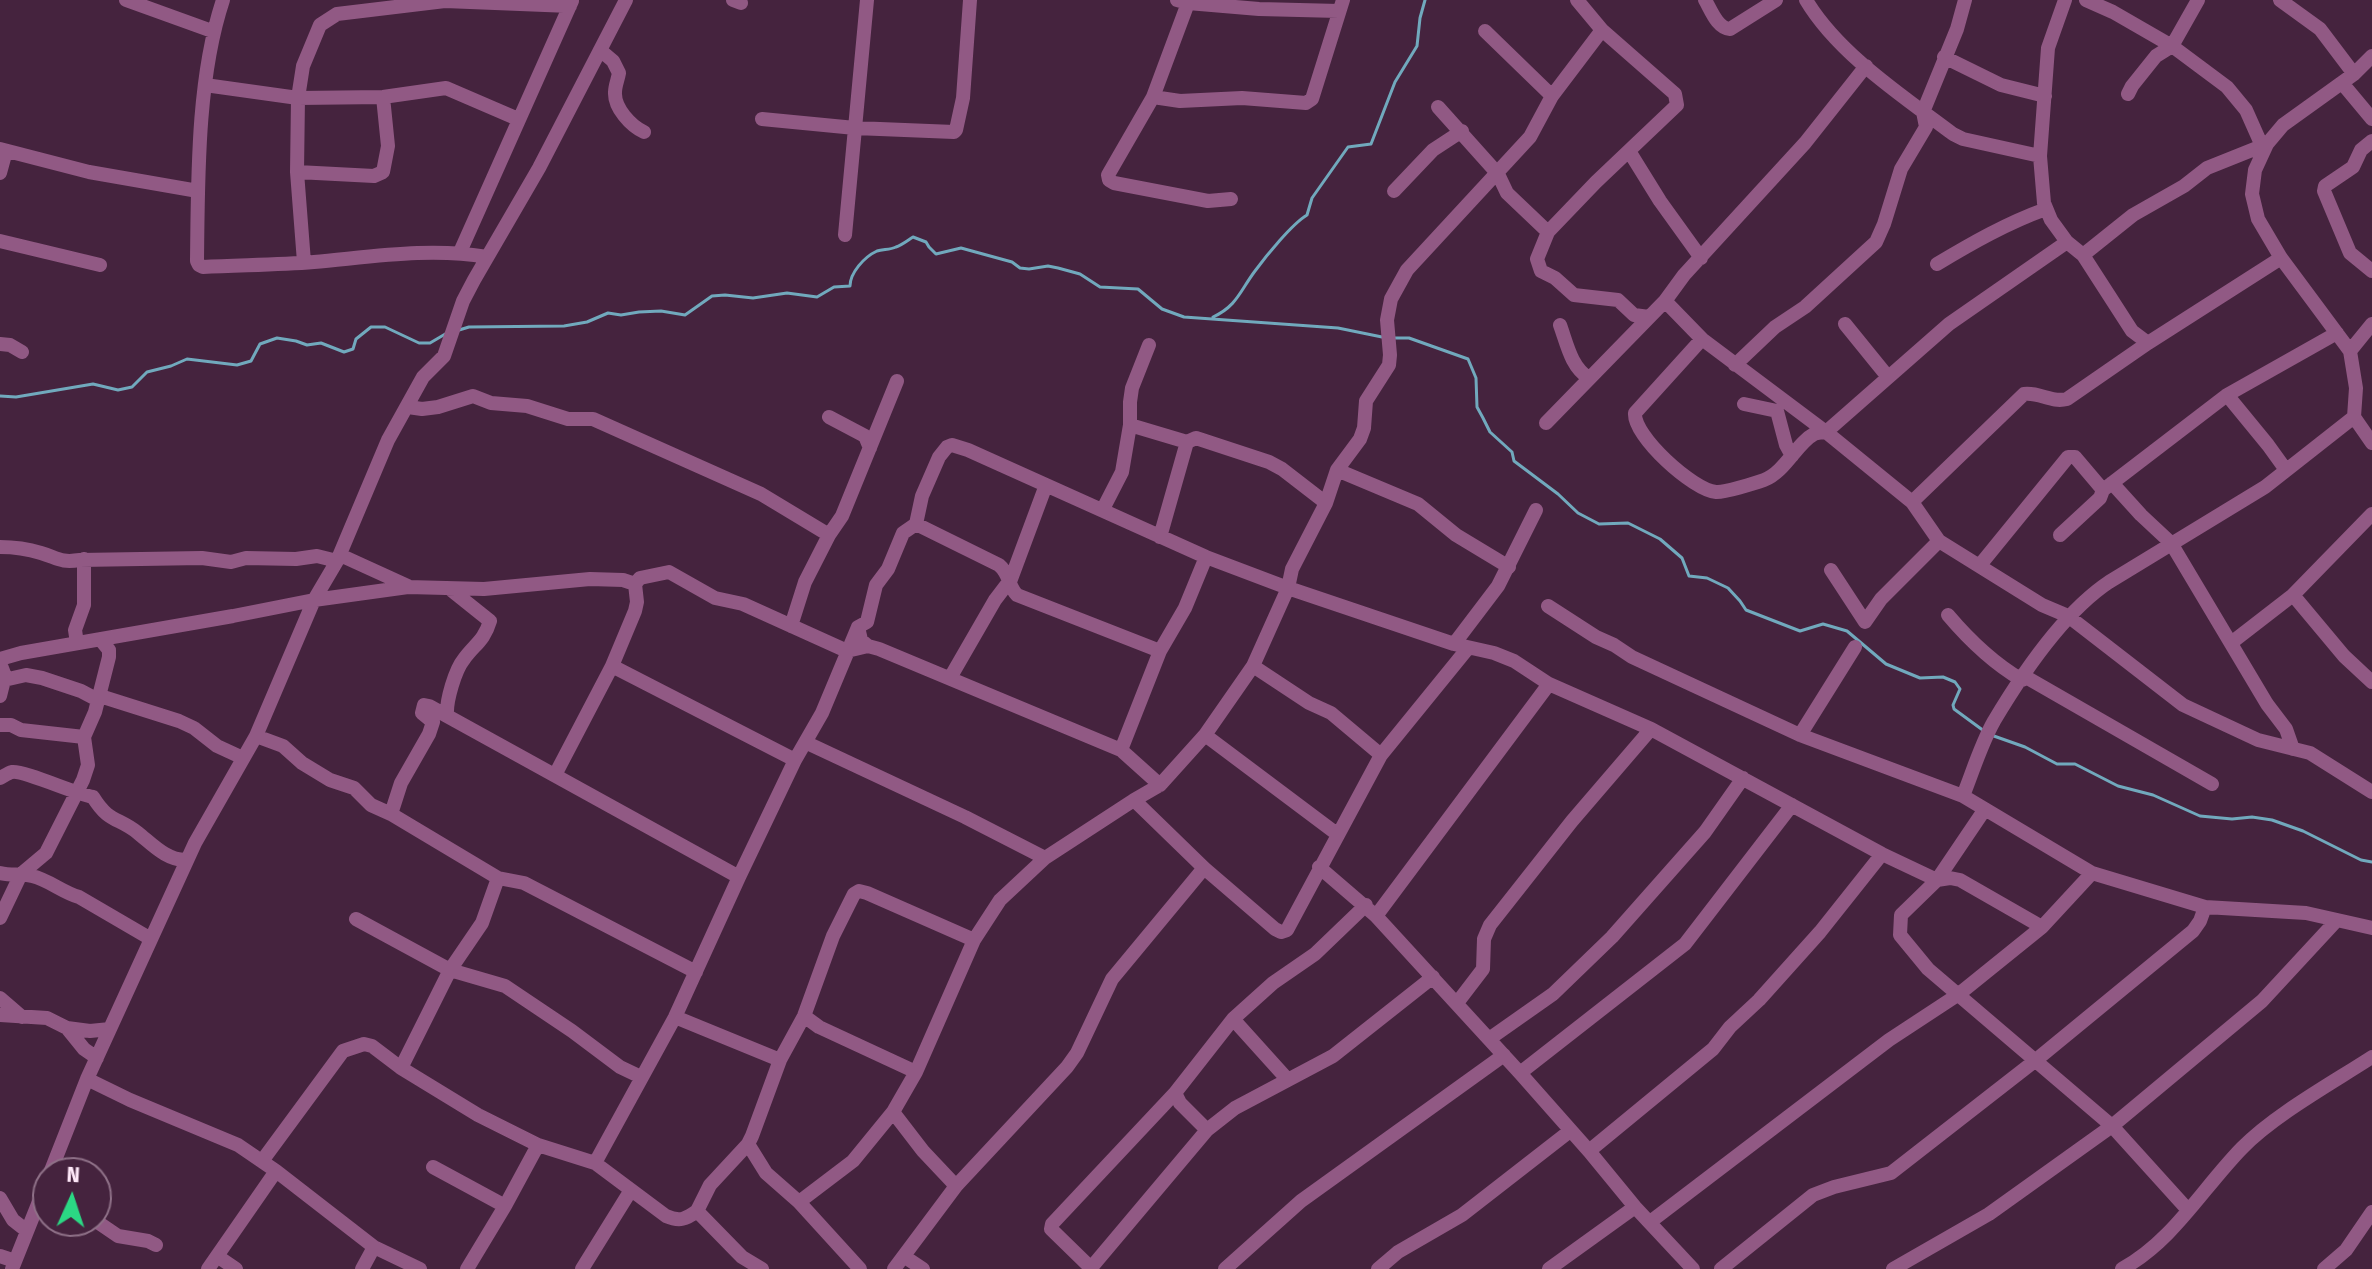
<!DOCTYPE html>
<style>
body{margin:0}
#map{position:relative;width:2372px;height:1269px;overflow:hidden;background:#45233e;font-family:"Fira Sans Condensed",sans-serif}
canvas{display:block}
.north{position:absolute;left:32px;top:1157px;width:80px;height:80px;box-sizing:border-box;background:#45233e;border:2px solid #8f7188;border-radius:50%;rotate:3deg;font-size:22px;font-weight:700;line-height:32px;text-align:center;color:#fee7f8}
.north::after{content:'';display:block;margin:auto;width:28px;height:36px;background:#2bd884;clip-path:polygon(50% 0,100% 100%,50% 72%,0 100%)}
</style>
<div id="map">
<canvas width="2372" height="1269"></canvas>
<div class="north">N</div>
</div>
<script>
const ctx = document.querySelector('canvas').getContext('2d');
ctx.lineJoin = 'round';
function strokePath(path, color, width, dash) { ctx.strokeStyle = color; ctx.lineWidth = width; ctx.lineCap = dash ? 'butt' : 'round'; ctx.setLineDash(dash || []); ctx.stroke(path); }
const stream = new Path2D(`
 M1213,317C1237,306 1240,291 1255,271C1266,256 1292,224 1307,215L1312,198L1348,147L1371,144L1395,82L1417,46L1420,18L1425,0
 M459,330L469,327L564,326L587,322L608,313L621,315L639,312L661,311L685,315L712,296L725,295L753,298L787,293L817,297L834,287L850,286C850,273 864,257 877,251C883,249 890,250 896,247C902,245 908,240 913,237L926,242L929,247L936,254L961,248L1012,262L1020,268L1029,269L1048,266L1058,268L1080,274L1100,287L1138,289L1162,309L1184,317L1338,328L1382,337
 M1394,338H1409L1468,359L1476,378L1477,407L1483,418L1490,432L1512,452L1514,461L1558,494L1578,513L1599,524L1628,523L1660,539L1682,558L1689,576L1707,578L1728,588L1740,601L1746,610L1800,631L1823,624L1847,631L1886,664L1920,678L1943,677L1955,682L1960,689L1953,705L1954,709L1984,731
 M0,396L16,397L93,384L118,390L132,387L147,372L171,366L187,359L237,365L251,361L260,344L277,338L296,341L307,345L321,343L344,352L353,349L356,339L371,327H385L419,343H430L447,333
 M1991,735L2025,747L2057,764H2075L2118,786L2153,795L2200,816L2232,819L2252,817L2272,820L2303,831L2361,860L2372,862`);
const minor = new Path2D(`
 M126,0L212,31
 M223,0C197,78 198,178 197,261L199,265L203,267C240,265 277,265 314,262C371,257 430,247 487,257
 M733,0L741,3
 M1177,0L1188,3L1259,9L1339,11
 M1705,0C1711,10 1717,28 1730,29L1776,0
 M1806,0C1838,54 1904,97 1953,134L1963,139L2040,156
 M2065,0L2048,48L2040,156L2044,203L2051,220L2067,242L2083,255L2132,331L2148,343
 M2086,0L2113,12L2172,46L2227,87L2246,110L2262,146
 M2280,0L2320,29L2354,74
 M1188,3L1153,97L1108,175L1109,180L1114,183L1208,201L1231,199
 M1485,31L1552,96
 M600,50L613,61L619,73C618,79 615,86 615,92C614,108 631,126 644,132
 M2372,56L2354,74L2283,125L2267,144L2255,170L2252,194L2258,219L2281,258L2350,351L2356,388L2354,417L2372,443
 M1944,57L2001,85L2045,96
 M2342,83L2372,119
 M205,85L298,98L383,97L446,88L518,119
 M2128,94L2132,86L2156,56L2172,46L2198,0
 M1153,97L1180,101L1242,98L1306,103L1312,99L1343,0
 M1438,107L1498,174L1507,193L1548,232L1596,182L1677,105L1675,94L1602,30L1577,0
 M762,119L855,128L954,132L956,130L963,98L970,0
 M2372,141L2361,150L2353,167L2325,186L2324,191L2350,253L2372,271
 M0,149L89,172L198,191
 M1629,151L1660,201L1701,258
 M297,172L374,176L383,172L388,146L383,97
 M0,173L6,151
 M1394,191L1433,150L1462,131
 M1548,232L1537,259L1541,271L1555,278L1574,295L1618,300L1634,315L1649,317
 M845,235L867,0
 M0,241L100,265
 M460,252L572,1
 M2083,255L2133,215L2184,186L2207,168L2267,144
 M304,262L297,172L298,98L303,66L320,25L337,14L445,1L570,6
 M1937,264C1972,243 2007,223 2046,209
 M1665,301L1702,339L1826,432L1912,502L1939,541L2042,605L2068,616L2183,705L2258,740L2310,753L2372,792
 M1845,324L1888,377
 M1560,325C1567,344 1571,367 1589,378
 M1702,339L1635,413C1633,436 1693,490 1716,492C1723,493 1756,483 1764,480C1785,472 1797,443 1814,434C1816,433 1824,432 1826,432L1949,324L2067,242
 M0,344L10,345L22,352
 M2350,351L2372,324
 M1735,365L1775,327L1805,307L1876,242L1884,224L1901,169L1926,127L1923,112L1957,29L1965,0
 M2227,395L2268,445L2286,470
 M1744,404L1777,411L1786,445L1792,456
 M408,407L422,409L438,407L473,396L491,403L527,406L568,419H593L761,494L829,535
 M829,417L865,436L870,448
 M1546,423L1665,301L1684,275L1805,143L1866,66
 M1130,425L1187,442
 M1337,470L1418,504L1456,535L1509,567
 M2112,483L2141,515L2171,543L2267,704L2286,729L2293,749
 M1912,502L2024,394C2040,392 2051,403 2067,399L2148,343L2281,258
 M1103,509L1122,472L1130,425V402L1132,388L1149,345
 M916,524L999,565C1010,574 1008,586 1017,595L1160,651L1121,750
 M2060,535L2100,498L2103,490
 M1160,537L1187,442L1196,438L1269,462L1282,469L1326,503
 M0,547C13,547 28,549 41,553C58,558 60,563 80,560L202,558L231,562L246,558L296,559L317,556L337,561
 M340,555L408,586
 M1980,565L2068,457H2075L2103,490L2227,395L2337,333
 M1831,570L1865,622L1881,599L1939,541
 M635,584L640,578L669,572L715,598L743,604L847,651L868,646L879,649L1121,750L1160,785
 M2293,595L2344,656L2372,682
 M1548,606L1596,637L1614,645L1632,657L1800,735L1963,796L2092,873L2205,907L2306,913L2372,928
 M1948,615C1970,641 1993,663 2022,680
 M791,626L805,582L829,535L842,516L897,381
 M77,643L75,630L84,605V559
 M2231,643L2293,595L2372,514
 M1454,644L1498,586L1536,510
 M868,646L861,640L858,627L867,622L876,585L888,569L903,533L916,524L922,496L939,457L947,447L952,445L968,450L1206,557L1288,588L1454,644L1494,653L1514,661L1549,684L1651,729L1882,854L1937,880L1950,878L1960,880L2042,927
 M1160,651L1185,608L1206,557
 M0,659L21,653L233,616L314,600L408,587L484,589L590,579L623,580L635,584
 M0,663L5,676L0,696
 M612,666L795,760
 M1253,666L1309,703L1331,713L1381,755
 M2024,676L2212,784
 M950,678L995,600L1011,579L1046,485
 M4,680L26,675L42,678L81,691L98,700
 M100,696L179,721L194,728L217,746L243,758
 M447,715C446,701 455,670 464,659C475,644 484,641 490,621L450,589
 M0,725H11L21,730L84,737
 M1205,735L1337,834
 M1800,735L1855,647
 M256,736L283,746L302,763L330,780L354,788L371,805L391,814L498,878L524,883L696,972
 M807,743L965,817L1045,858
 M555,775L612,666L635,611L637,602L635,584
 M0,778C4,776 8,773 12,772C23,770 76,794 93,797C109,823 118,817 138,833C152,844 167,861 187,860
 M1963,796C1973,771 1981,744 1994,721C2022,674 2064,612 2109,582L2265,487L2354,417
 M1134,800L1204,868L1275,929L1281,932L1287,930L1381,755L1468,648
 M1985,809L1937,880L1901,915L1900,935L1928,969L2112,1126L2188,1210
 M391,814L401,783L429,734L433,722L422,713L424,705L429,706L739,877
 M1319,867L1376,916L1520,1073L1589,1151L1635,1207L1693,1269
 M0,873C11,876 21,873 32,876C49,880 62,892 79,897L151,939
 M1376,916L1549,684
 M0,918L21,874L46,853L83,780L88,765L84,737L95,712L109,657V650L100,639
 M356,919L450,970L505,986L572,1031L620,1067L641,1077
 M0,998L22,1017
 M1457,1003L1483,969L1484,939L1490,925L1572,821L1651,729
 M0,1015L47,1018L67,1028L90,1031L110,1029
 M804,1016L819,1027L916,1072
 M675,1017L780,1060
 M1233,1019L1288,1080
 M67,1028L84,1049L97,1058
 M1489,1039L1553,994L1612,937L1705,832L1743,778
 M401,1068L450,970L482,923L498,878
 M1520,1073L1685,944L1792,805
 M87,1079L130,1100L238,1145L276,1171L374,1247L420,1269
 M1175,1093L1180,1103L1207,1130
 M893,1112L923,1151L956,1186
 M748,1144L766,1173L799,1202L860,1269
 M1589,1151L1713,1049L1730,1027L1759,1000L1820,932L1882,854
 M262,1161L343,1051L364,1044L372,1046L401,1068L478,1115L538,1145L595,1163L666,1216C680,1222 686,1219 697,1211L742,1257L762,1269
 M595,1163L675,1017L739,877L795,760L822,713L858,627
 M433,1167L505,1206
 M50,1173L87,1079L195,843L256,736L314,600L337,561L388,440L423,377L444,356L463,301L474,280L539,168L626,0
 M0,1198L13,1220L27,1231
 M799,1202L853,1161L893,1112L916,1072L974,940L1000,900L1045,858L1134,800L1160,785L1205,735L1253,666L1288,588L1292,569L1326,503L1337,470L1360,439L1364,428L1366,401L1389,365L1390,355L1387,320L1391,299L1407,270L1530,137L1552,96L1602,30
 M697,1211L710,1185L748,1144L752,1136L780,1060L804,1016L833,936L854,894L859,891L867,893L974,940
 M96,1221L118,1236L148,1241L156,1245
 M1650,1222L1889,1040L1959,994L2042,927L2092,873
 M0,1256L15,1261
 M217,1256L236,1269
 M905,1257L923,1269
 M1091,1268L1051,1229L1052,1224L1175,1093L1233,1019L1273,983L1315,954L1366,905
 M12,1269L48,1179
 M208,1269L276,1171
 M362,1269L374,1247
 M467,1269L505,1206L538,1145
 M582,1269L631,1190
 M894,1269L956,1186L1067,1067L1077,1053L1112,979L1204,868
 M1090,1269L1207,1130L1235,1108L1333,1056L1433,977
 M1225,1269L1301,1201L1504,1055
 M1378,1269L1398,1252L1462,1215L1570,1131
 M1549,1269L1635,1207
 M1721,1269L1813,1195L1834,1187L1891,1173L2036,1060L2193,931L2200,921L2205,907
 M1893,1269L1989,1214L2112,1126L2262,1001L2337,920
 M2122,1269C2173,1241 2202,1189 2242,1148C2274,1115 2332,1083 2372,1057
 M2324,1269L2346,1250L2372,1212`);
strokePath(stream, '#71a9bd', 3);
strokePath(minor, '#915984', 14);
</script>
